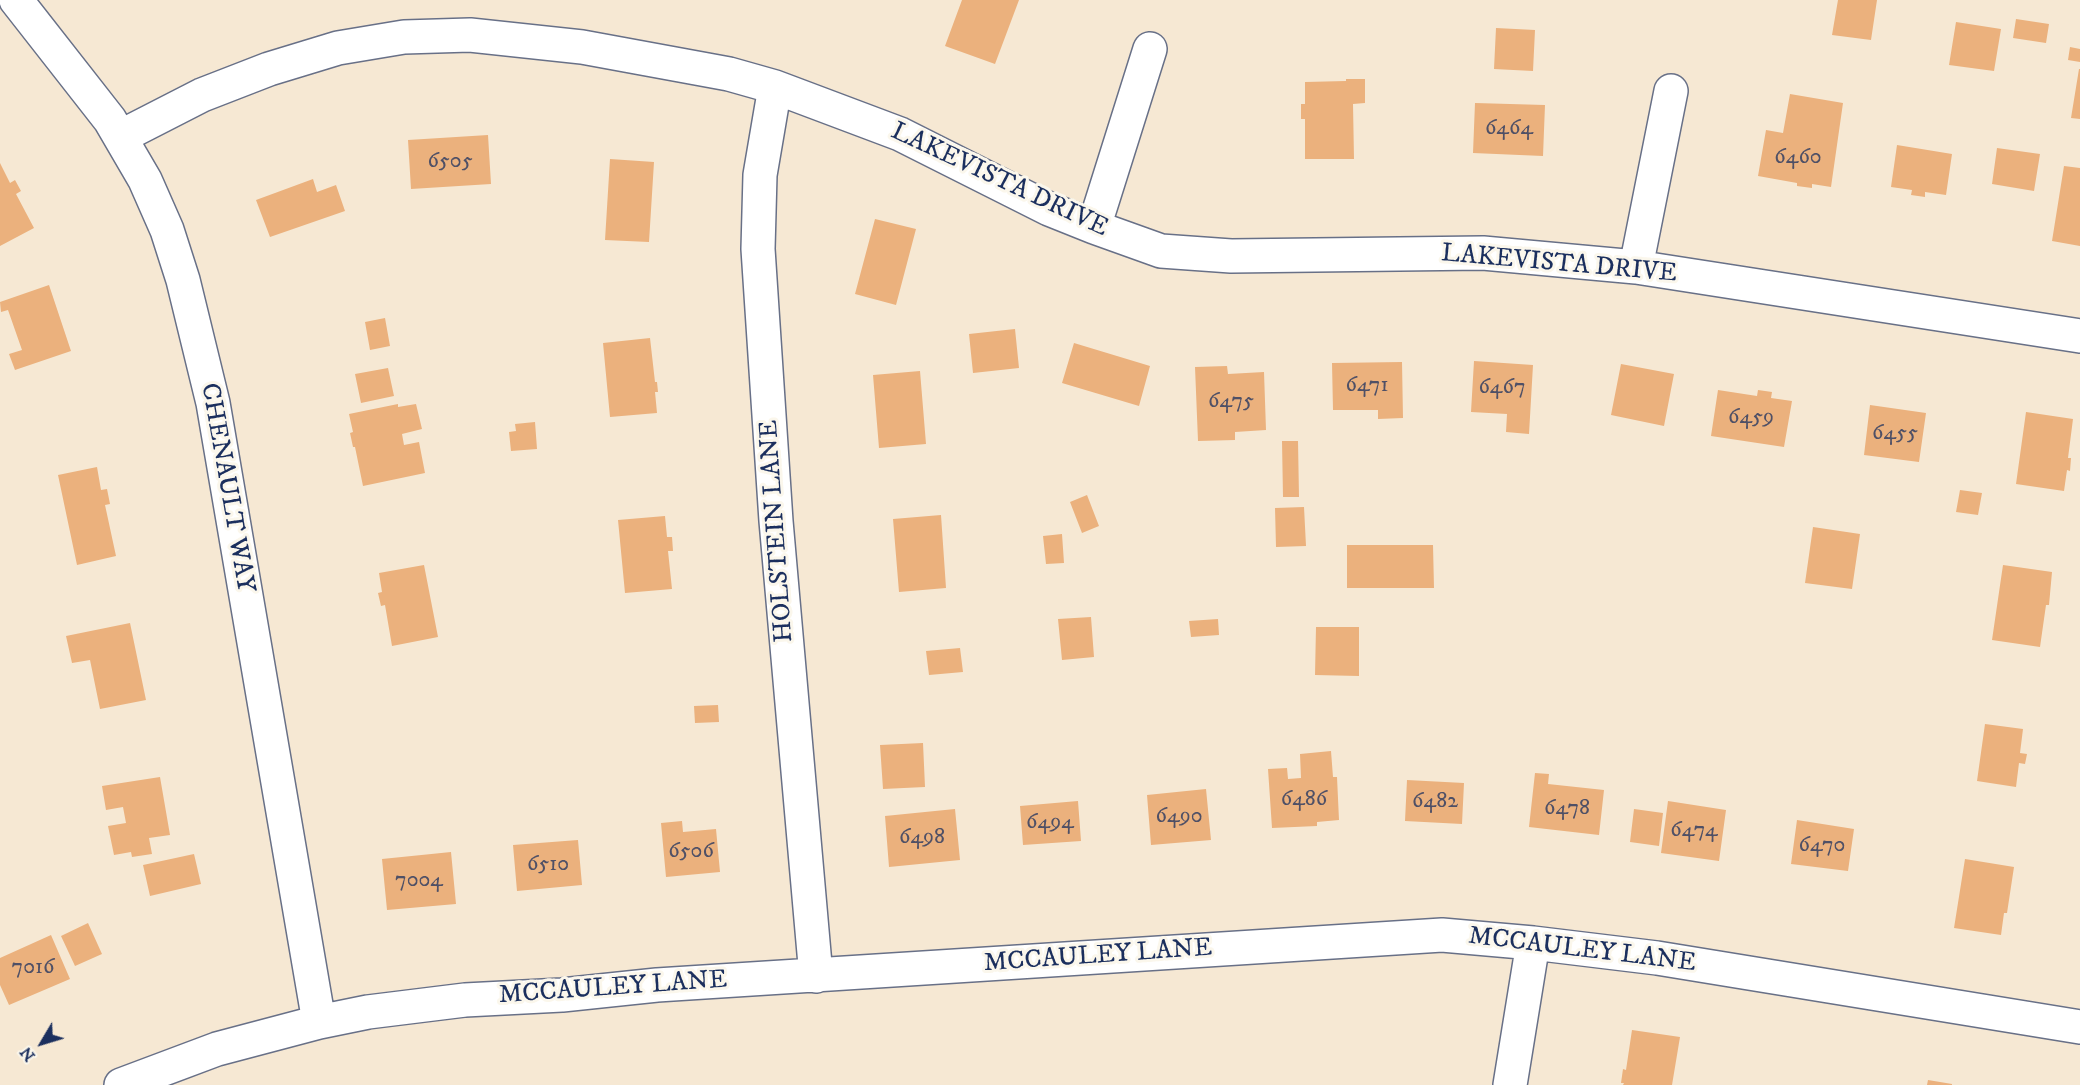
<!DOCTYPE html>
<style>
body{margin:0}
#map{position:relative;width:2080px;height:1085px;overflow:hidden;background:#f6e8d3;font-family:"IM FELL DW Pica",serif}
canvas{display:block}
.north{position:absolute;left:12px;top:1013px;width:60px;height:60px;-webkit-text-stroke:4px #fbf7ec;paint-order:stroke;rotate:232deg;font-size:16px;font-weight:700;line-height:24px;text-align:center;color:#1b2f5e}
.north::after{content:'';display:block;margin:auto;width:21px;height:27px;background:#1b2f5e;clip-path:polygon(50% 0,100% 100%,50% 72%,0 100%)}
</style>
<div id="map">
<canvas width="2080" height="1085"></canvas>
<div class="north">N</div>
</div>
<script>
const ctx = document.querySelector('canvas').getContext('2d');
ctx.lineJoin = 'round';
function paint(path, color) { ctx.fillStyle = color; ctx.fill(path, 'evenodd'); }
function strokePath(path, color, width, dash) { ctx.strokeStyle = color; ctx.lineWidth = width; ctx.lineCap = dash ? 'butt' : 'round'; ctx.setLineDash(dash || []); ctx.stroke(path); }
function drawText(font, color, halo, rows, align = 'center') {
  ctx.font = font + ' "IM FELL DW Pica",serif'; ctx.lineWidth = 6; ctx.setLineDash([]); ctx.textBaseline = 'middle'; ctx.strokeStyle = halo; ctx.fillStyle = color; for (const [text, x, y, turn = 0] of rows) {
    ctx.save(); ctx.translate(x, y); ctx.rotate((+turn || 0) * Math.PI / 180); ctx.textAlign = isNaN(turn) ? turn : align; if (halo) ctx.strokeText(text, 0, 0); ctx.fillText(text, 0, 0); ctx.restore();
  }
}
const building = new Path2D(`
 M962,0H1019L995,64L945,46Z
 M1838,0H1877L1871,40L1832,35Z
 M2016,19L2049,24L2046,43L2013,38Z
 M1956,22L2001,29L1994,71L1949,65Z
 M1496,28L1535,30L1533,71L1494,69Z
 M2070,47L2080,49V62L2068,60Z
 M2079,69H2080V119L2071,118Z
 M1346,79H1365V103L1353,104L1354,159H1305V119H1301V104H1305V82L1346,81Z
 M1790,94L1843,103L1831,187L1812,184V188L1797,186V183L1758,176L1766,130L1783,133Z
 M1475,103L1545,105L1543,156L1473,153Z
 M488,135L491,184L411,189L408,140Z
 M1897,145L1952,154L1946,195L1925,192V197L1911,195L1912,190L1891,187Z
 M1997,148L2040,154L2034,191L1992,184Z
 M610,159L654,162L649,242L605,240Z
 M0,163L10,183L15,180L21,191L16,194L34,228L0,246Z
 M2064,166L2080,168V246L2052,241Z
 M313,179L317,192L336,185L345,211L270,237L256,200Z
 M875,219L916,229L896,305L855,294Z
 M49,285L71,351L15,370L9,354L22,350L8,310L1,312L0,302Z
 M385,318L390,346L370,350L365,322Z
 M1015,329L1019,368L973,373L969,334Z
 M650,338L655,382H657L658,392H655L657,413L610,417L603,343Z
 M1074,343L1150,366L1139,406L1062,383Z
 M1474,361L1533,365L1529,434L1506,432L1507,414L1471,412Z
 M1402,362L1403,418L1378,419V410H1333L1332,363Z
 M1621,364L1674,374L1664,426L1611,415Z
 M1227,366L1228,374L1264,372L1266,430L1235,432V440L1198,441L1195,367Z
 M388,368L394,396L361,403L355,374Z
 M920,371L926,444L879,448L873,375Z
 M1718,390L1757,396L1758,390L1772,392L1771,398L1792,401L1784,447L1711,436Z
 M398,404V407L416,404L422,429L402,434L404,445L419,442L425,473L363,486L355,447H353L350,433L353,432L349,414Z
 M1870,405L1926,413L1919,462L1864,455Z
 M2026,412L2073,419L2068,458H2071L2070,471L2067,470L2064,491L2016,484Z
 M535,422L537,449L511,451L509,432L516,431L515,424Z
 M1282,441H1298L1299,497H1283Z
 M97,467L101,490L107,489L110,504L105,505L116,556L77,565L58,475Z
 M1960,490L1982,493L1978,515L1956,512Z
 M1087,495L1099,526L1082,533L1070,502Z
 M1304,507L1306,546L1276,547L1275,508Z
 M941,515L946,588L899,592L893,519Z
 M665,516L667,537H672L673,551H668L672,589L625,593L618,520Z
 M1813,527L1860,534L1852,589L1805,583Z
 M1062,534L1064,563L1046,564L1043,536Z
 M1347,545H1433L1434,588H1347Z
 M424,565L438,637L392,646L385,605L381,606L378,593L382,592L379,573Z
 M2003,565L2052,572L2049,605H2046L2040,647L1992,640Z
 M1091,617L1094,657L1062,660L1058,619Z
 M1218,619L1219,635L1191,637L1189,621Z
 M130,623L146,700L100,709L90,660L72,663L66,636Z
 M1316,627H1359V676L1315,675Z
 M960,648L963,672L929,675L926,651Z
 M718,705L719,722L695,723L694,706Z
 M1985,724L2023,729L2020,753L2027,754L2025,764L2019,763L2016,787L1977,781Z
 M923,743L925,787L883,789L880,745Z
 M1331,751L1333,777H1337L1339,820L1317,822V826L1272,828L1268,769L1287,768L1288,779L1301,778L1300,754Z
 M1535,773L1549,774L1548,784L1604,790L1599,835L1529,827Z
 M160,777L170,835L149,838L152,854L132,857L131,852L114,855L108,826L126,823L123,807L106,810L102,786Z
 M1407,780L1464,783L1462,824L1405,821Z
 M1206,789L1211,840L1151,845L1147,795Z
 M1078,801L1081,841L1023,845L1020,806Z
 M1668,801L1726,810L1719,861L1661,853Z
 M955,809L960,860L889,867L885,816Z
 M1634,809L1663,813L1659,846L1630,842Z
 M1797,820L1854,829L1848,871L1791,864Z
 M682,821L683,832L716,829L720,872L666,877L661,823Z
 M578,840L582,885L517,891L513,845Z
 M451,852L456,904L387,910L382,859Z
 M194,854L201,884L150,896L143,865Z
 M1965,859L2014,867L2007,913H2004L2001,935L1954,928Z
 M88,923L102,954L75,966L61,936Z
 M51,935L70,979L9,1005L0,985V958Z
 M1632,1030L1680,1037L1672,1085H1623L1624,1083H1621L1623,1069L1626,1070Z
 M1928,1080L1952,1084V1085H1927Z`);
const minor = new Path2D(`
 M16,0L110,120L145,180L167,230L183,280L213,403L319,1022
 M775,87L760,175L758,249L776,521L816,976
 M120,137L202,95L269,69L338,48L404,37L470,35L582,47L729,74L775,87L900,134L1049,209L1094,227L1161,251L1231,256L1483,253L1636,267L2080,336
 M1094,227L1150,49
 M1636,267L1671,91
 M121,1085L217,1049L319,1022L368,1012L465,1000L562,995L657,985L1442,935L1533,943L1657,958L2080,1027
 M1510,1085L1533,943`);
const numberNames = [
 ["6464",1509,129],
 ["6460",1798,158],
 ["6505",450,162],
 ["6471",1367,386],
 ["6467",1502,388],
 ["6475",1231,402],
 ["6459",1751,418],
 ["6455",1895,434],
 ["6486",1304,800],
 ["6482",1435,802],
 ["6478",1567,809],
 ["6490",1179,817],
 ["6494",1050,823],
 ["6474",1694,831],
 ["6498",922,838],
 ["6470",1822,846],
 ["6506",691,852],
 ["6510",548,865],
 ["7004",419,881],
 ["7016",33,968]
];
const streetNames = [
 ["LAKEVISTA DRIVE",999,181,25],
 ["LAKEVISTA DRIVE",1559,265,5],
 ["CHENAULT WAY",226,488,80],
 ["HOLSTEIN LANE",778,531,-94],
 ["MCCAULEY LANE",1582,951,7],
 ["MCCAULEY LANE",1098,957,-4],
 ["MCCAULEY LANE",613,989,-4]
];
paint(building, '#ebb17d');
strokePath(minor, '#687087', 36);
strokePath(minor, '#fff', 33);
drawText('22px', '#4f5066', null, numberNames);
drawText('26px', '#1b2f5e', '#fbf7ec', streetNames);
</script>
